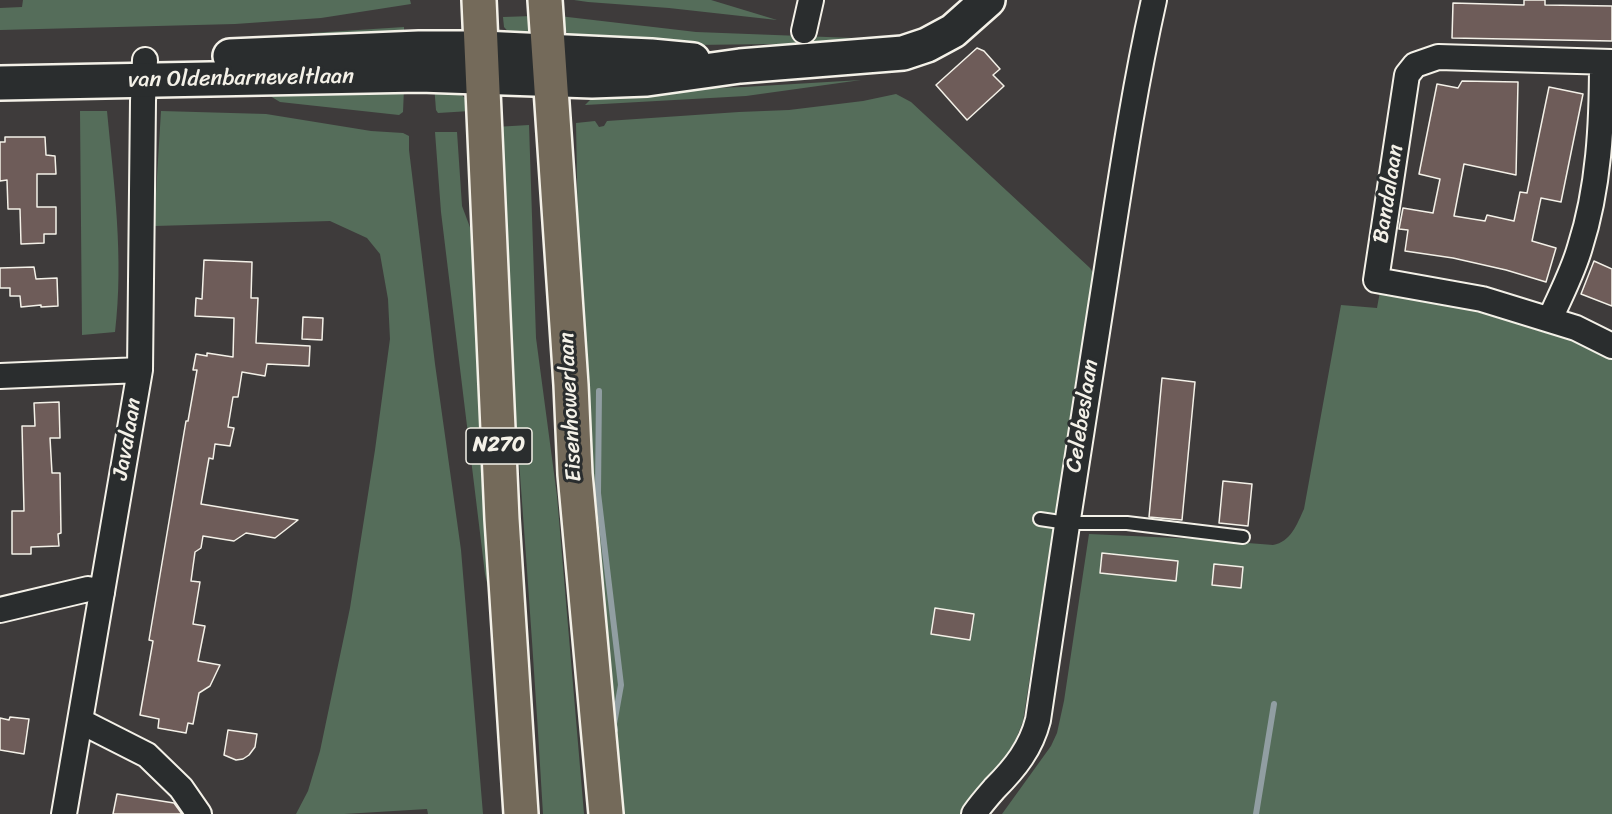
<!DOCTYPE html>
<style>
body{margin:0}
canvas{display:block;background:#3e3b3b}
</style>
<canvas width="1612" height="814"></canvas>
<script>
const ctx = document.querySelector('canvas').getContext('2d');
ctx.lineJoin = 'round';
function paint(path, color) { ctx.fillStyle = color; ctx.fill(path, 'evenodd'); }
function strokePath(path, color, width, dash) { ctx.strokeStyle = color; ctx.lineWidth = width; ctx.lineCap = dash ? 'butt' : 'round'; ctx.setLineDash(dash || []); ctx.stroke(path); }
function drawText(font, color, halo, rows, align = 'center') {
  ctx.font = font + ' Sriracha,sans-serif'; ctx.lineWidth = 6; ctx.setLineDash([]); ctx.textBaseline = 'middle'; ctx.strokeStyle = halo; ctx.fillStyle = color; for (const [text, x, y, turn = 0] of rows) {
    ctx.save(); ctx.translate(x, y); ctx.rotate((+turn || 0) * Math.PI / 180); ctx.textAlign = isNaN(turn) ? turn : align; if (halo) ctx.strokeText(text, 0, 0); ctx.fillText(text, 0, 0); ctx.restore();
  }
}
const green = new Path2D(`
 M23,0H410L411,4L321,18L235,24L0,30V8L22,7Z
 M574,0H711L777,20L669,8L588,2Z
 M533,16V28L525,36L513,37L504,27L503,17Z
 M559,16L696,32L853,38L852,43L693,45L571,38L563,27Z
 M404,27V44L294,49L312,33Z
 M861,80L746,96L585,105L593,97L651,90L744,87Z
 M434,84L449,85L465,98L470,111L438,113L436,110Z
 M257,88H404L403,112L399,115L280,102Z
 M896,94L911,102L1090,268L1093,273L1023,721L1016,739L1004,760L960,814H622L580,339L576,123L595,121L599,127L604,126L607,121L739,112L789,110L863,101Z
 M80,111H107C114,185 124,258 115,332L82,335Z
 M161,111L266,114L371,131L403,133L409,136V150L435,364L461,550L483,814H428L427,809L344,814H296L308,791L320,751L350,608L375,450L390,339L388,299L380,254L367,238L330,221L154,226Z
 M529,125L536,338L557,496L584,814H543C530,585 510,356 495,127Z
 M435,132H457L462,206L480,254L501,645L485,574L441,212Z
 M1381,286L1471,304L1557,332L1612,356V814H1002L1051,746L1057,733L1064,701L1089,534L1197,539L1273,545C1291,542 1297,524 1304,509L1341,305L1377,308Z`);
const stream = new Path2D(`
 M599,391L598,493L621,685L614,724L615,730
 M1256,814L1274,704`);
const building = new Path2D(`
 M1524,0H1545V5L1612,6V41L1452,38L1453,3L1524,5Z
 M977,48L984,51L1000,69L993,75L1004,86L967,120L936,85Z
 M1462,81L1518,82L1516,175L1464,164L1454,216L1485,221L1487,215L1514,221L1520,192L1527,193L1549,87L1583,94L1561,202L1541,198L1532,241L1556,248L1546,282L1506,270L1453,258L1405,251L1408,230L1399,229L1403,208L1433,213L1440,179L1419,174L1437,84L1458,88Z
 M5,137H45L46,155L55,156L56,174H37V207H56V234H44V243L21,244L20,209H8L7,180L0,181V142H5Z
 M204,260L252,262L251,298H258L256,343L310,346L309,366L267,364L265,376L242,372L238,397H233L228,427L234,428L230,446L215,444L213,459L209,458L201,504L298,520L275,538L246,533L234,541L203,536L201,548L195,552L191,581L200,582L193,624L205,626L198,661L220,665L210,686L199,693L193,724L188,723L186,733L158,728L159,719L140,715L153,641L149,640L186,421H188L197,370H193L196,354L207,356V353L233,357L234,318L195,316L196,298L202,299Z
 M1594,261L1612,269V306L1581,294Z
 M34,267L36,279L57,278L58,306L41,307V305L21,307L20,296H10V288H0V268Z
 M303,317L323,318L322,340L302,339Z
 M1162,378L1195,382L1182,520L1149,517Z
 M59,402L60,438H50L52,473H60L61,533L58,534L59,546L31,547V554H12V511H24L22,426H35L34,403Z
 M1223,481L1252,484L1248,526L1219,523Z
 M1102,553L1178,561L1176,581L1100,573Z
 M1214,564L1243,567L1241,588L1212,585Z
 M935,608L974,614L970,640L931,634Z
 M10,717L29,719L24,754L0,750V718L9,720Z
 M228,730L257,734L255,747L249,755L243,759L236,760L224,755Z
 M117,794L174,803L182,814H113Z`);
const service = new Path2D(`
 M1040,519L1067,523H1127L1243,537`);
const minor = new Path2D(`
 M804,31L811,0
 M1612,62L1438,57L1415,65L1407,75L1376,280L1482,299L1576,328L1612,346
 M1550,319C1560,296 1573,272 1580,247C1599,188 1602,124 1602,62
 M0,376L140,370
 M0,610L88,589L102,593
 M80,721L147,755L181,788L199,814
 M64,814L140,370L143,101L145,60
 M974,814C980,805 988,796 995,788C1015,768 1031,748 1038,720C1060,569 1083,419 1107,268C1121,178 1134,89 1154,0`);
const secondary = new Path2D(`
 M230,56L419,48H482L651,56L693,60
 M0,83L420,75L592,81L647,79L740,66L903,53L927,45L953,31L988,0`);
const primary = new Path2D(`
 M479,0L502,519L521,814
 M545,0L571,385L575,474L606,814`);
const shields = [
 [499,446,66]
];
const shieldNames = [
 ["N270",499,446]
];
const streetNames = [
 ["van Oldenbarneveltlaan",241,79,-1],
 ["Bandalaan",1389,194,-81],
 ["Eisenhowerlaan",571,407,-93],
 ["Celebeslaan",1083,416,-81],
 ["Javalaan",128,439,-80]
];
paint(green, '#556d5a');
strokePath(stream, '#919ea2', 6);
paint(building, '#6e5c59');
strokePath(building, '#f4f1e8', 1.5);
strokePath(service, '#f4f1e8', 16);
strokePath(minor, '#f4f1e8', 28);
strokePath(secondary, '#f4f1e8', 38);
strokePath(primary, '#f4f1e8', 38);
strokePath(service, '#2a2d2e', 12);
strokePath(minor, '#2a2d2e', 24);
strokePath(secondary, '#2a2d2e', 33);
strokePath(primary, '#746a5a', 33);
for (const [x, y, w] of shields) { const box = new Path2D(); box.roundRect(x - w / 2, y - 18, w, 36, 4.5); ctx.fillStyle = '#2a2d2e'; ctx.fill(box); strokePath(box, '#f4f1e8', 1.5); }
drawText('bold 21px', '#f4f1e8', null, shieldNames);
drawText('22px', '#f4f1e8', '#2a2d2e', streetNames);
</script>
